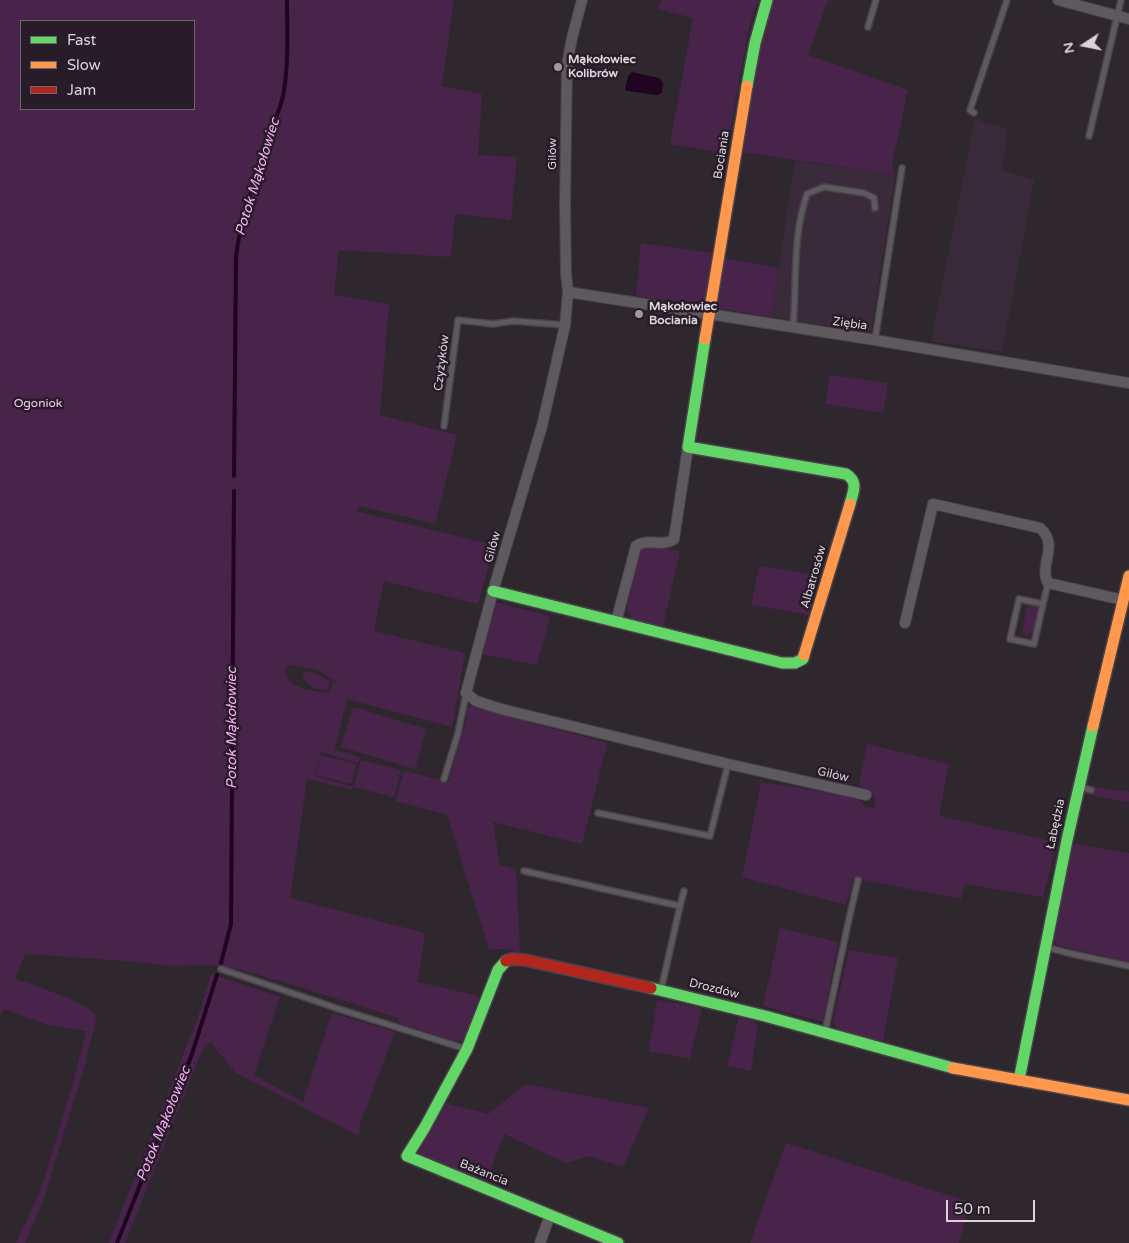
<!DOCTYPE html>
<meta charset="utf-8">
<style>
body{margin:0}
#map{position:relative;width:1129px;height:1243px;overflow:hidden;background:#2e282e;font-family:"Varela Round",sans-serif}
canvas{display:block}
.legend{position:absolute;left:20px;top:20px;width:175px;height:90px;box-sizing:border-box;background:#271c27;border:1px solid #6f656f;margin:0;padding:6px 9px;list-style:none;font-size:15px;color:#dbd3da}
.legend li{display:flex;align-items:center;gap:10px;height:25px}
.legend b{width:25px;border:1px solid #6f656f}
.north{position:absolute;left:1059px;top:20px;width:50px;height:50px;-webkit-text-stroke:4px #271c27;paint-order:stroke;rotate:259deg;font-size:14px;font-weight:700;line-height:20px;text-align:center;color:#dbd3da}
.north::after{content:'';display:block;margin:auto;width:18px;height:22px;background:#dbd3da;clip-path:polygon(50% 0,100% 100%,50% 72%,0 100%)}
.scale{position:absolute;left:946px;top:1200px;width:89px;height:22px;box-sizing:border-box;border:2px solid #dbd3da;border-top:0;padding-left:6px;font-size:15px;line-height:18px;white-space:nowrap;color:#dbd3da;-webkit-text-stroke:4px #271c27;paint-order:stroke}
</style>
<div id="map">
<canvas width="1129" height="1243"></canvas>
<ul class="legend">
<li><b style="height:6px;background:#63d668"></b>Fast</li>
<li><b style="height:6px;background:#ff974d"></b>Slow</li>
<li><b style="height:6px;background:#b3261e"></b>Jam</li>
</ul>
<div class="north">N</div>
<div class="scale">50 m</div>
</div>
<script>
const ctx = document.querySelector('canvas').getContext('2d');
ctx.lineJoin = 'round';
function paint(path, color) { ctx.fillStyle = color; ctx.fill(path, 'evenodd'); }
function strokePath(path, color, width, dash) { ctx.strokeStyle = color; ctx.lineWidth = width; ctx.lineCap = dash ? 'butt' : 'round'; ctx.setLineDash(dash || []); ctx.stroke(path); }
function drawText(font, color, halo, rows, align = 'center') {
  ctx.font = font + ' "Varela Round",sans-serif'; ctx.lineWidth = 5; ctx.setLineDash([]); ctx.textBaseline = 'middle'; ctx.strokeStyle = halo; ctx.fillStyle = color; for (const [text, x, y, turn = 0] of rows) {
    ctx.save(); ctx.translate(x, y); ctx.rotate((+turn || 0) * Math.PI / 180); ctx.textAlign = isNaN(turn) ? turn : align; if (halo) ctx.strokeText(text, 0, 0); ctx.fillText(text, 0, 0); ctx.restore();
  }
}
const built = new Path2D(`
 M975,119L1007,129L1002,170L1034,180L1002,352L931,341Z
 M795,161L895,175L871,332L771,317Z`);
const green = new Path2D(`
 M0,0H454L442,86L482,94L478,155L517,157L511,220L455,214L451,257L339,250L334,295L389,304L380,415L457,435L435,524L360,506L356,511L494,545L478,604L384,581L374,631L465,653L452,727L347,699L334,750L360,757L358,763L321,752L315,776L353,787L352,790L307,779L290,898L425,933L418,982L479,996L465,1038L461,1041H454L399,1023L398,1018L284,982L237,969L210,965L172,966L126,961L25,954L15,979C29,983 86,1003 93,1012C95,1014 95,1017 96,1020L83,1071L44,1198L25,1243H16L40,1192L73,1084L86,1031L48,1025L4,1009L0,1017ZM21,21H194V109H21ZM288,664L318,670L331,679L337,680L336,682L333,683L331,691L326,693C308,689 287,690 285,668Z
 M661,0H758L748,32L726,153L670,144L693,18L658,9Z
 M772,0H828L808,55L908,90L892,164L895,175L742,152L762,36Z
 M641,243L712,253L706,306L636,296Z
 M724,258L779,268L771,317L716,308Z
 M830,375L888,383L883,413L825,404Z
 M647,546L680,551L663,627L632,621L627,608L639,551Z
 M759,566L820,575L809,615L751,605Z
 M494,602L550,616L537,665L482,654Z
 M1031,605H1036L1039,608L1035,628L1031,634L1026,635L1022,630L1027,608Z
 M307,671C315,673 325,676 329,684L328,689C316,691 307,686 302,674Z
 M467,706L475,707L607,743L582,844L493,822L500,865L516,869L520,953L506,949H489L447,815L396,801L404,771L448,782L467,718Z
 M353,707L426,729L415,769L341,747Z
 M867,744L949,764L939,816L1057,842L1043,897L965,884L961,899L864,880L853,879L846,905L742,877L761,782L845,795L861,801L865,807L876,808L874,796L859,785Z
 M321,755L356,764L351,784L316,775Z
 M361,760L401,770L394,797L354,787Z
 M1090,786L1129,792V802L1084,794Z
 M1076,844L1129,853V963L1105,956L1057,945L1053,936L1070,848Z
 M780,928L838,942L823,1022L763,1006Z
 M849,950L898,958L883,1041L840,1032L833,1022Z
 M211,974L280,997L254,1075L303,1102L332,1013L395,1032L360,1124L359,1136L236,1073L210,1042L203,1048L125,1243H109L198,1017Z
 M657,1000L702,1008L690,1059L649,1051Z
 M739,1016L758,1024L751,1071L727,1066Z
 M526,1084L649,1108L623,1167L589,1156L566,1163L504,1134L486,1183L419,1154L418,1148L445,1103L488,1114Z
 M786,1143L970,1202L959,1243H750Z`);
const water = new Path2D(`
 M632,72L659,78L663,83L662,93L657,95L627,91L625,89L628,76Z`);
const stream = new Path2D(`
 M234,476L236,257C241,215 256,176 269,136C274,123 280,109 283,96C289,65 287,31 287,0
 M221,963L231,924L234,491
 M117,1243L192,1054L217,975`);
const lane = new Path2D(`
 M868,27L876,0
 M974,113L970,110L1007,0
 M1089,136L1121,0
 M793,328C797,283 792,237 807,194L824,187L864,193L874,198L875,208
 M875,340L902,168
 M444,426L458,320L493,324L513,321L565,325
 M1043,604L1034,644L1010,639L1019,599L1043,604L1048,583
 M444,779L458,733L466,694
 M1080,787L1091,790
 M598,813L710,836L728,764
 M524,871L680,906L661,990
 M680,906L684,891
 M1046,947L1068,953L1129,966
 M221,969L339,1009L466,1049
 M825,1032L849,919L858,880`);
const street = new Path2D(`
 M582,0L572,38L567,65L565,204L566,274L568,292L565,325L542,426L493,591L466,693L476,701L501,709L728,764L866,795
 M1058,0L1129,19
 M568,292L875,340L1129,383
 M616,622L636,546C648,537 663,548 674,539L688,447
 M905,623L933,504L1040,528C1060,546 1038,564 1048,583L1123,600
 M540,1243L550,1215`);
const fast = new Path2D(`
 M747,86L755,43L767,0
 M705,339L688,447L846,474C859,482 853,492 850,504
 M493,591L782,663H795L803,659L804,655
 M506,961L498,970L467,1049L425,1127L407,1156L618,1243
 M651,988L765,1016L953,1068
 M1019,1080L1067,840L1093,726`);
const slow = new Path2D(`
 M705,339L747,86
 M804,655L850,504
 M1093,726L1129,576
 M953,1068L1129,1100`);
const jam = new Path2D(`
 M506,961L512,959L525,960L651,988`);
const markers = [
 [558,67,5,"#9e979e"],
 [639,314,5,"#9e979e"]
];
const poiNames = [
 ["Mąkołowiec",568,60],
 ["Kolibrów",568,74],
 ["Mąkołowiec",649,307],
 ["Bociania",649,321]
];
const streetNames = [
 ["Gilów",553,154,-90],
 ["Bociania",722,155,-81],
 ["Ziębia",850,324,8],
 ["Czyżyków",442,363,-83],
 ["Gilów",493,547,-74],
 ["Albatrosów",814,577,-74],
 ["Gilów",833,775,13],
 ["Łabędzia",1056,824,-78],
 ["Drozdów",714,989,14],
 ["Bażancia",484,1173,22]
];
const parkNames = [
 ["Ogoniok",38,404]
];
const waterNames = [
 ["Potok Mąkołowiec",258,177,-73],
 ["Potok Mąkołowiec",232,728,-90],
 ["Potok Mąkołowiec",164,1124,-68]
];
paint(built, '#3a2b3a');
paint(green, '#48234a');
paint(water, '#200422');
strokePath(stream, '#200422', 4);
strokePath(lane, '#494349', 8);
strokePath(street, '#494349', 12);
strokePath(fast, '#494349', 14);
strokePath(slow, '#494349', 14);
strokePath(jam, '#494349', 14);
strokePath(lane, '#5e595e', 5);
strokePath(street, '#5e595e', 10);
strokePath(fast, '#63d668', 11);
strokePath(slow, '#ff974d', 11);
strokePath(jam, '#b3261e', 11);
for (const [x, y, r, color] of markers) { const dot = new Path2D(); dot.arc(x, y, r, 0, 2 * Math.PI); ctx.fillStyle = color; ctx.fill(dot); strokePath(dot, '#271c27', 2); }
drawText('bold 12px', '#dbd3da', '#271c27', poiNames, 'left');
drawText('12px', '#dbd3da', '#271c27', streetNames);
drawText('12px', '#fbcdfb', '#271c27', parkNames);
drawText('italic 14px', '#f8adf9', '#271c27', waterNames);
</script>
